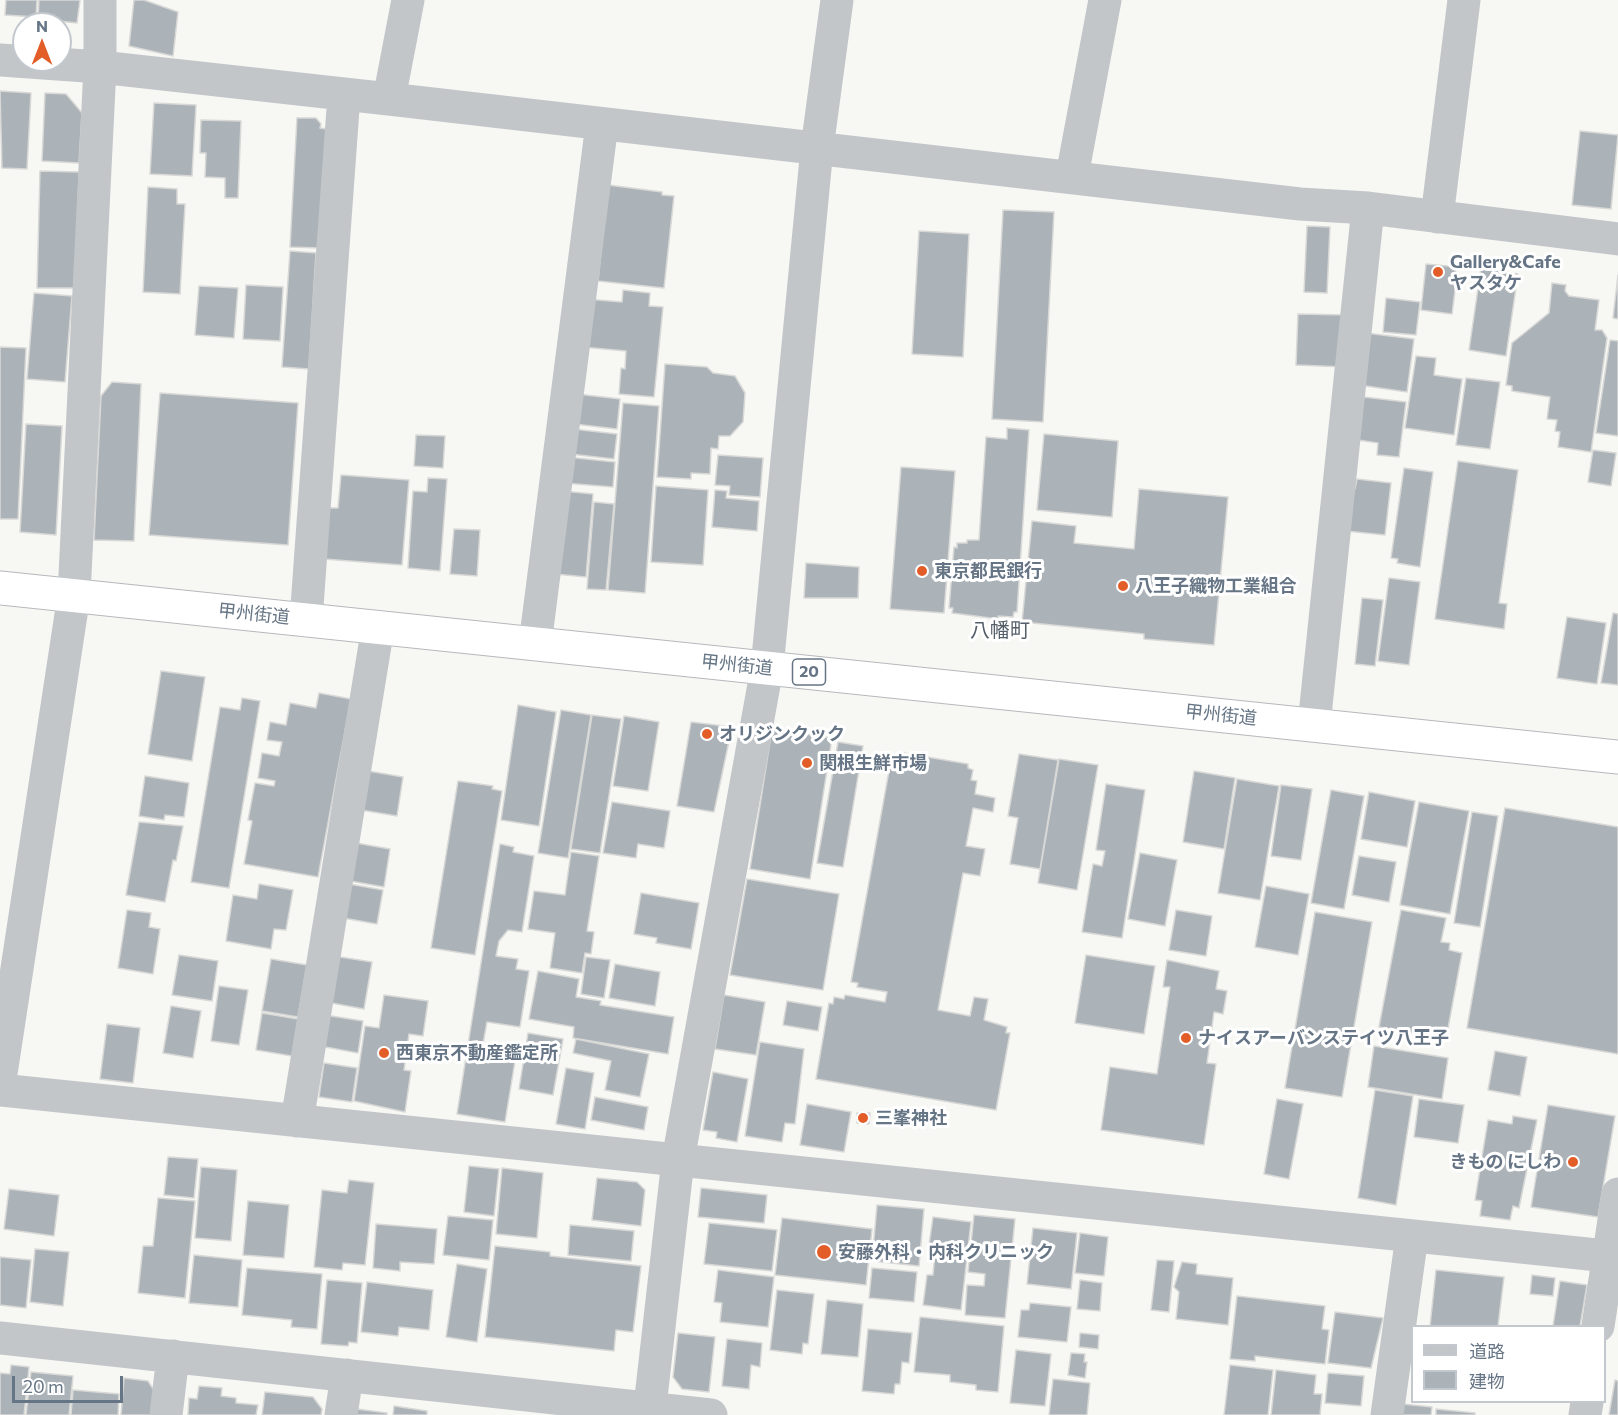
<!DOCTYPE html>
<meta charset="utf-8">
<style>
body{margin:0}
#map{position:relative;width:1618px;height:1415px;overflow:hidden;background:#f7f7f4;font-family:Commissioner,"Noto Sans JP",sans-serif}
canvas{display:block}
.legend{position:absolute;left:1411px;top:1325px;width:195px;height:78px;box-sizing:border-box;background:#fff;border:2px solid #c2c8ce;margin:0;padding:8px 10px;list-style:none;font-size:18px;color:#667585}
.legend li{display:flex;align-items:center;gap:12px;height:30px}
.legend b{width:30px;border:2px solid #c2c8ce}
.north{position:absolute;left:12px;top:12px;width:60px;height:60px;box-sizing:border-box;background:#fff;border:2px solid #c2c8ce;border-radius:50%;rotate:0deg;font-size:16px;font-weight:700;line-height:24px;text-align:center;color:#667585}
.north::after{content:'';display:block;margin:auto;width:21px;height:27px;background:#e35d28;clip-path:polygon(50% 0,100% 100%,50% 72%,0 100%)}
.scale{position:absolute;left:12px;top:1376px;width:111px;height:27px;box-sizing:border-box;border:3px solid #667585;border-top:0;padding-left:8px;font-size:18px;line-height:21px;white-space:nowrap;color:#667585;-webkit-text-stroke:4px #fff;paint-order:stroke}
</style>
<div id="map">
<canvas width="1618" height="1415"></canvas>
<ul class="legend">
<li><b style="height:8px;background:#c2c6c9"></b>道路</li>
<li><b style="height:16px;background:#abb3b9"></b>建物</li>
</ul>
<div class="north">N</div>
<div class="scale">20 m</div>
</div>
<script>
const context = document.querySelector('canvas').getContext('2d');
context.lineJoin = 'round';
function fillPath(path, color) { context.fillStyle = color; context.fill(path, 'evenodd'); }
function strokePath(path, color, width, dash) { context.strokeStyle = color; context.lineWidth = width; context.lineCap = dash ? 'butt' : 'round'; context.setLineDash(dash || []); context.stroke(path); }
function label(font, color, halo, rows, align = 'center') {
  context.font = font + ' Commissioner,"Noto Sans JP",sans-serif'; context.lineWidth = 6; context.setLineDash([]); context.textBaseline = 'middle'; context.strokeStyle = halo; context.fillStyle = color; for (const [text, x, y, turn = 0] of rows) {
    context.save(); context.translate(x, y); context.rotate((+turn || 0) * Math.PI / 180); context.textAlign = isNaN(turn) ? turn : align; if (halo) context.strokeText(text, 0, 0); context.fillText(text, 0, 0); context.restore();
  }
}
const building = new Path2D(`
 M6 0H37L36 17 5 15Z
 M39 0H80L77 23 38 19Z
 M134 0H144L178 12 173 56 129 46Z
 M0 91 31 93 27 169 2 168Z
 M45 93 66 94 82 113 79 163 42 161Z
 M154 103 196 105 192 176 150 174Z
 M297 118H316L321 124 320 128 327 129 320 248 290 247Z
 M201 120 241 121 238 198H225V178L205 177 206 153H200Z
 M1580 131 1618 135 1611 209 1572 205Z
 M40 171 79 172 76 288H37Z
 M608 185 662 192V195L674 196 664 288 598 281Z
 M148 187 177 189V204H185L180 294 143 292Z
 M1003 210 1054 212 1043 422 992 419Z
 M1307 226 1330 227 1327 293 1304 292Z
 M919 231 969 234 963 357 912 354Z
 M290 251 316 253 309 369 282 367Z
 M1426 264 1458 267 1452 314 1421 310Z
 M1481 268 1518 274 1506 356 1469 350Z
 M1618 275V319L1613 318Z
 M1552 283 1566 285 1565 291 1569 296 1599 300 1595 330H1602L1607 338 1591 452 1558 447 1560 432 1555 431 1557 420 1547 419 1550 397 1512 391V386L1506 385 1512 343 1549 313Z
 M246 285 283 287 280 341 243 339Z
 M199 286 238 288 234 338 195 335Z
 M623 290 650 293 649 306 663 307 654 397 619 394 621 368 625 369 626 351 582 347 586 299 622 302Z
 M34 293 72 296 65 382 27 379Z
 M1386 298 1420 302 1416 335 1383 332Z
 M1298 314 1347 315 1346 367 1296 365Z
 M1366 333 1414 339 1407 392 1359 385Z
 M1610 340 1618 341V436L1596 433Z
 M0 347 26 348 18 519H0Z
 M1416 356 1436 358 1434 375 1462 379 1454 435 1405 428Z
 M665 364 707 367 713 373 735 376 745 393 743 422 730 436H719L718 449 711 448 710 474 691 473V479L657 477Z
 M1466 378 1500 382 1490 449 1456 445Z
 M112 382 141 384 134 541 94 540 101 396Z
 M160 393 298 403 288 545 149 535Z
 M577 394 620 399 617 429 574 424Z
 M1364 397 1406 402 1399 457 1377 455 1378 443 1358 440Z
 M623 403 659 406 645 593 608 590Z
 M26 424 62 426 56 535 20 532Z
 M1007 428 1029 430 1017 612H1014L1013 617 998 616V619L952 613 953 608H949L954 547 957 548V543H967V540H979L986 437 1007 439Z
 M573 429 617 434 614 459 570 454Z
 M1044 434 1118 441 1112 517 1037 510Z
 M416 435 445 436 443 468 414 466Z
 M1593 450 1616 453 1611 486 1588 482Z
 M718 455 763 458 760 497 729 495 730 486 715 485Z
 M567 457 615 462 613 487 564 483Z
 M1458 461 1518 470 1499 603 1507 604 1504 629 1435 619Z
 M901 467 955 471 944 613 890 609Z
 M1404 468 1433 472 1420 567 1397 563 1398 559 1391 558Z
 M341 475 409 480 402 565 324 559 328 508H338Z
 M428 478 447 479 440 571 408 568 413 491 427 492Z
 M1357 479 1391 483 1385 535 1346 531 1352 488 1355 489Z
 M656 486 708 490 703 565 651 562Z
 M1139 489 1228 497 1214 645 1144 639V634L1022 622 1032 521 1076 526 1074 543 1134 549Z
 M715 490 727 491 726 498 759 501 757 531 712 527Z
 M563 491 593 494 586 577 555 574Z
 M594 502 614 504 606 590 587 589Z
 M454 529 480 530 477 576 450 574Z
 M806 563 859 567 858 598H804Z
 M1389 578 1420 582 1409 665 1378 661Z
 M1362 598 1383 600 1375 666 1355 664Z
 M1613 613 1618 614V685L1601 683Z
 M1567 617 1606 623 1597 684 1557 678Z
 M161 671 205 677 192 761 148 754Z
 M319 693 351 699 318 877 244 864 252 821 248 820 255 783 274 786 275 781 258 778 262 753 279 756 282 742 267 740 270 722 286 725 290 703 316 708Z
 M242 698 260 701 229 888 191 882 220 707 240 710Z
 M518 705 556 712 539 826 501 820Z
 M561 710 591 715 568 858 538 853Z
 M592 715 621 719 600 853 571 849Z
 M624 716 659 722 648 791 613 786Z
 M691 722 732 727 714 812 677 806Z
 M772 729 832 738 810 879 750 869Z
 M838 742 863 746 843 867 817 863Z
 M898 752 968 764V768L973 770 971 780 977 781 975 794 995 798 993 812 973 808 966 846 985 849 980 876 963 873 938 1010 970 1016 974 997 988 999 984 1020 1007 1027 1006 1033H1010L996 1110 816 1079 829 1003 833 1004 834 997 844 999 845 995 885 1002 887 992 857 987 858 983 851 982 892 754 898 756Z
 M1019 754 1058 760 1040 869 1010 864 1018 818 1008 816Z
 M1059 759 1098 765 1077 890 1038 883Z
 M368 771 403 777 397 816 361 810Z
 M1194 771 1235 778 1224 849 1183 842Z
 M145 776 189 783 184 817 165 815 164 820 139 816Z
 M1237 779 1279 786 1260 900 1218 893Z
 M458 781 493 786 492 789 502 791 475 955 431 948Z
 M1106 784 1145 790 1122 938 1082 932 1093 864 1102 866 1105 851 1096 850Z
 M1281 785 1312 789 1301 860 1271 856Z
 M1331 790 1364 796 1344 909 1311 903Z
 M1369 792 1415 801 1407 847 1361 839Z
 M612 802 670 811 664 848 638 844 636 858 603 853Z
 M1419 802 1469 811 1450 914 1400 905Z
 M1505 808 1618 827V1054L1467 1028Z
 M1472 812 1498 816 1480 927 1454 923Z
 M139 822 183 826 176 861 173 860 165 902 126 895Z
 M356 843 390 849 384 887 350 881Z
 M500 844 514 847 513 852 534 856 522 932 508 930 499 941 496 956 518 959 516 969 529 971 520 1027 487 1022 482 1049 516 1055 505 1122 457 1114Z
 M571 852 599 856 587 931 594 932 591 954 585 953 582 973 550 968 555 933 528 929 534 891 565 895Z
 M1140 853 1177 860 1165 926 1128 919Z
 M1359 856 1396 862 1389 902 1352 895Z
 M747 879 839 894 823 990 730 975Z
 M259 884 293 890 286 930 274 929 271 949 226 941 233 895 257 899Z
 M349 884 383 890 377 924 343 918Z
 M1266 886 1309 894 1298 955 1255 947Z
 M641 893 699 903 691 949 656 943 657 938 634 934Z
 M127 910 151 913 149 927 160 929 153 974 118 968Z
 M1176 910 1212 916 1206 956 1169 950Z
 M1401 910 1446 918 1441 942 1450 943 1449 950 1462 953 1446 1039 1379 1027Z
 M1315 912 1372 922 1342 1097 1285 1088Z
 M179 955 218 961 212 1001 172 995Z
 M1086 955 1155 966 1144 1034 1075 1023Z
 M334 956 372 962 364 1009 326 1002Z
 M586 957 610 960 604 998 581 994Z
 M271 959 307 965 298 1017 262 1011Z
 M1167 960 1219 971 1216 989 1227 991 1223 1014 1214 1012 1207 1063 1216 1064 1204 1145 1101 1130 1110 1067 1157 1074 1170 987H1163Z
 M615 964 660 972 655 1006 609 998Z
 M538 971 579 979 576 997 601 1001 600 1005 674 1017 668 1054 573 1038 574 1027 529 1019Z
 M219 986 248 990 239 1045 211 1041Z
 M384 995 428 1001 423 1036 409 1034 404 1070 411 1071 405 1112 354 1101 365 1026 379 1028Z
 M724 995 765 1002 756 1055 715 1049Z
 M787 1001 822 1007 818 1031 783 1025Z
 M171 1006 201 1011 193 1058 163 1053Z
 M262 1013 298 1019 292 1056 256 1050Z
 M325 1015 363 1021 358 1053 320 1046Z
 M107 1024 140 1028 133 1083 100 1079Z
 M528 1033 563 1039 553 1095 519 1089Z
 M576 1039 649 1054 640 1097 605 1090 611 1061 573 1053Z
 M760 1042 804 1049 795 1124 785 1123 782 1142 745 1136Z
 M1374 1046 1448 1058 1442 1099 1368 1087Z
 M1495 1051 1527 1057 1520 1096 1488 1090Z
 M324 1063 357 1068 352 1102 319 1097Z
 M566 1068 594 1073 585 1129 556 1124Z
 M713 1072 748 1079 737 1142 716 1138 717 1132 703 1130Z
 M1375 1090 1413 1096 1396 1205 1358 1198Z
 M595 1097 648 1107 644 1130 591 1120Z
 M1277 1099 1303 1104 1289 1179 1264 1174Z
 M1419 1099 1464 1105 1458 1143 1414 1137Z
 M807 1104 851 1112 844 1152 800 1145Z
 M1548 1105 1615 1116 1598 1217 1531 1207Z
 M857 1113H870L869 1124 857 1123Z
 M1513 1116 1537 1120 1519 1208 1513 1206 1510 1220 1480 1216 1482 1201 1475 1200 1488 1120 1512 1124Z
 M168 1157 198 1159 194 1198 164 1195Z
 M469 1166 499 1169 494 1216 464 1212Z
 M201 1167 237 1170 231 1241 195 1238Z
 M502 1168 543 1173 537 1238 496 1234Z
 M597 1178 637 1182 645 1190 641 1226 592 1220Z
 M349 1180 374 1183 365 1265 343 1263 342 1270 314 1267 322 1190 347 1193Z
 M701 1188 767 1195 764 1223 698 1217Z
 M9 1189 59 1195 54 1236 4 1229Z
 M158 1198 195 1201 185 1298 138 1293 143 1246H153Z
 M248 1201 289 1205 284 1258 243 1255Z
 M877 1205 924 1209 919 1266 872 1261Z
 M974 1215 1015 1219 1005 1318 965 1315 967 1285 984 1286 985 1274 968 1272Z
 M448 1216 493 1220 489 1260 443 1255Z
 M933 1217 971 1222 961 1310 923 1305 927 1275H933L935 1252H928Z
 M782 1218 872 1229 866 1285 775 1275Z
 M709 1223 777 1230 772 1271 704 1264Z
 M376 1224 437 1229 434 1264 400 1262V1271L373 1268Z
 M570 1225 634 1231 631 1261 568 1255Z
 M1033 1228 1077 1233 1071 1289 1027 1284Z
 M1080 1233 1108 1237 1104 1276 1075 1273Z
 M495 1246 550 1252V1256L641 1266 633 1332 616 1330 614 1351 485 1337Z
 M35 1249 69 1252 63 1306 30 1302Z
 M194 1255 242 1260 238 1307 189 1303Z
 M0 1257 31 1260 26 1308 0 1305Z
 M1157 1260 1174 1261 1169 1312 1151 1310Z
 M1182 1262 1197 1264 1196 1274 1233 1278 1228 1325 1176 1319 1179 1292 1174 1287Z
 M457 1264 487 1269 477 1342 446 1337Z
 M247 1268 322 1274 317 1329 291 1327 292 1320 242 1315Z
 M872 1268 917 1272 914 1302 869 1298Z
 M718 1270 774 1277 768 1327 720 1322 722 1303 714 1302Z
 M1436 1270 1504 1277 1498 1326H1430Z
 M1532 1275 1555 1278 1553 1296 1530 1294Z
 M327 1280 362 1283 357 1343 349 1342 348 1346 321 1344Z
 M1080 1280 1102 1283 1100 1311 1077 1309Z
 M1560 1281 1587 1285 1580 1326H1553Z
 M367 1282 433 1290 429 1330 399 1327 398 1336 361 1332Z
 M777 1290 814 1294 808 1344 803 1343 802 1354 770 1350Z
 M1237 1296 1325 1306 1322 1329 1329 1330 1325 1364 1255 1356V1361L1230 1359Z
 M827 1300 863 1304 858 1357 821 1354Z
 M1030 1303 1071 1307 1067 1342 1018 1337 1021 1310H1029Z
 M1335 1312 1383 1318 1371 1368 1328 1363Z
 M920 1317 1004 1326 998 1392 976 1390V1385L950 1382V1375L914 1372Z
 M868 1329 912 1333 909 1363 902 1362 900 1384H895L894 1394 862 1391Z
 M678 1333 715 1337 709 1392 682 1389 673 1377Z
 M1080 1333 1099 1335 1098 1349 1079 1347Z
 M727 1339 762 1343 760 1367 751 1365 749 1389 722 1386Z
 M1016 1350 1051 1354 1045 1406 1010 1403Z
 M1071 1353 1085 1354 1084 1362H1087L1085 1378 1068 1375Z
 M11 1365 29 1367 24 1415H0V1373L10 1374Z
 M1230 1365 1273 1370 1268 1415H1224Z
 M1276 1370 1316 1375 1314 1394H1322L1320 1415H1271Z
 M31 1372 73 1376 69 1415H26Z
 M1328 1373 1364 1376 1361 1406 1325 1403Z
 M124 1378 148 1381 155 1392 153 1415H121Z
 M1053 1379 1090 1383 1087 1415H1049Z
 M1615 1380 1618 1381V1415H1609Z
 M199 1386 222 1388 221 1396 236 1398V1403L258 1405 256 1415H188L189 1398 197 1399Z
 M73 1390 119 1394 118 1415H71Z
 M265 1392 313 1397 322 1409 321 1415H262Z
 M1393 1403 1432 1407 1431 1415H1391Z
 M394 1406 427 1411V1415H393Z
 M357 1409 387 1413V1415H356Z
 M1436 1409 1475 1413V1415H1436Z`);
const minor = new Path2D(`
 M0 60 100 67 389 99 1300 204 1368 208 1618 239
 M389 99 408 0
 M1072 176 1105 0
 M1437 217 1464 0
 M306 620 344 95
 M535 644 602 124
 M1314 725 1368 208
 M0 1080 74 595 100 67V0
 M0 1090 1618 1257
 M297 1121 378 627
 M1598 1326 1618 1194
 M0 1338 711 1415
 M166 1415 173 1356
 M341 1415 347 1375
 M649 1415 678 1160 767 668 817 148 837 0
 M1387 1415 1412 1236
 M1585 1415 1587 1402`);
const highway = new Path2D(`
 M0 588 1618 757`);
const markers = [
 [1438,272,6,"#e35d28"],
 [922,571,6,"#e35d28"],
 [1123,586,6,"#e35d28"],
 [707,734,6,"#e35d28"],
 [807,763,6,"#e35d28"],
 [1186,1038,6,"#e35d28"],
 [384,1053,6,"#e35d28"],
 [863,1118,6,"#e35d28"],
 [1573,1162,6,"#e35d28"],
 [824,1252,8,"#e35d28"]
];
const shields = [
 [809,672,33]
];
const shieldNames = [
 ["20",809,672]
];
const poiNames = [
 ["Gallery&Cafe",1450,262],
 ["ヤスタケ",1450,283],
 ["東京都民銀行",934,571],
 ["八王子織物工業組合",1135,586],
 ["オリジンクック",719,734],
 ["関根生鮮市場",819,763],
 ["ナイスアーバンステイツ八王子",1198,1038],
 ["西東京不動産鑑定所",396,1053],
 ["三峯神社",875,1118],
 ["きもの にしわ",1561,1162,"right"],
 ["安藤外科・内科クリニック",838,1252]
];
const streetNames = [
 ["甲州街道",254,614,6],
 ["甲州街道",737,665,6],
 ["甲州街道",1221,715,6]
];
const neighbourhoodNames = [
 ["八幡町",1000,630]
];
fillPath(building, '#abb3b9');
strokePath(building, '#d8d8d6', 1.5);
strokePath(highway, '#b5b8bc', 35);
strokePath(minor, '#c2c6c9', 33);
strokePath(highway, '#fff', 33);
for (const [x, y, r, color] of markers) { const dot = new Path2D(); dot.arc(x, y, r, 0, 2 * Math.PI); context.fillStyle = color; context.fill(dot); strokePath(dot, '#fff', 2); }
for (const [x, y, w] of shields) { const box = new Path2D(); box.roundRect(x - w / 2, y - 13, w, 26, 4.5); context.fillStyle = '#fff'; context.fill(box); strokePath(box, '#667585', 1.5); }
label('bold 16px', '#667585', null, shieldNames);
label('bold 18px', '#667585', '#fff', poiNames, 'left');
label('18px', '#667585', '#fff', streetNames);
label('20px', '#545f6a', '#fff', neighbourhoodNames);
</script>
